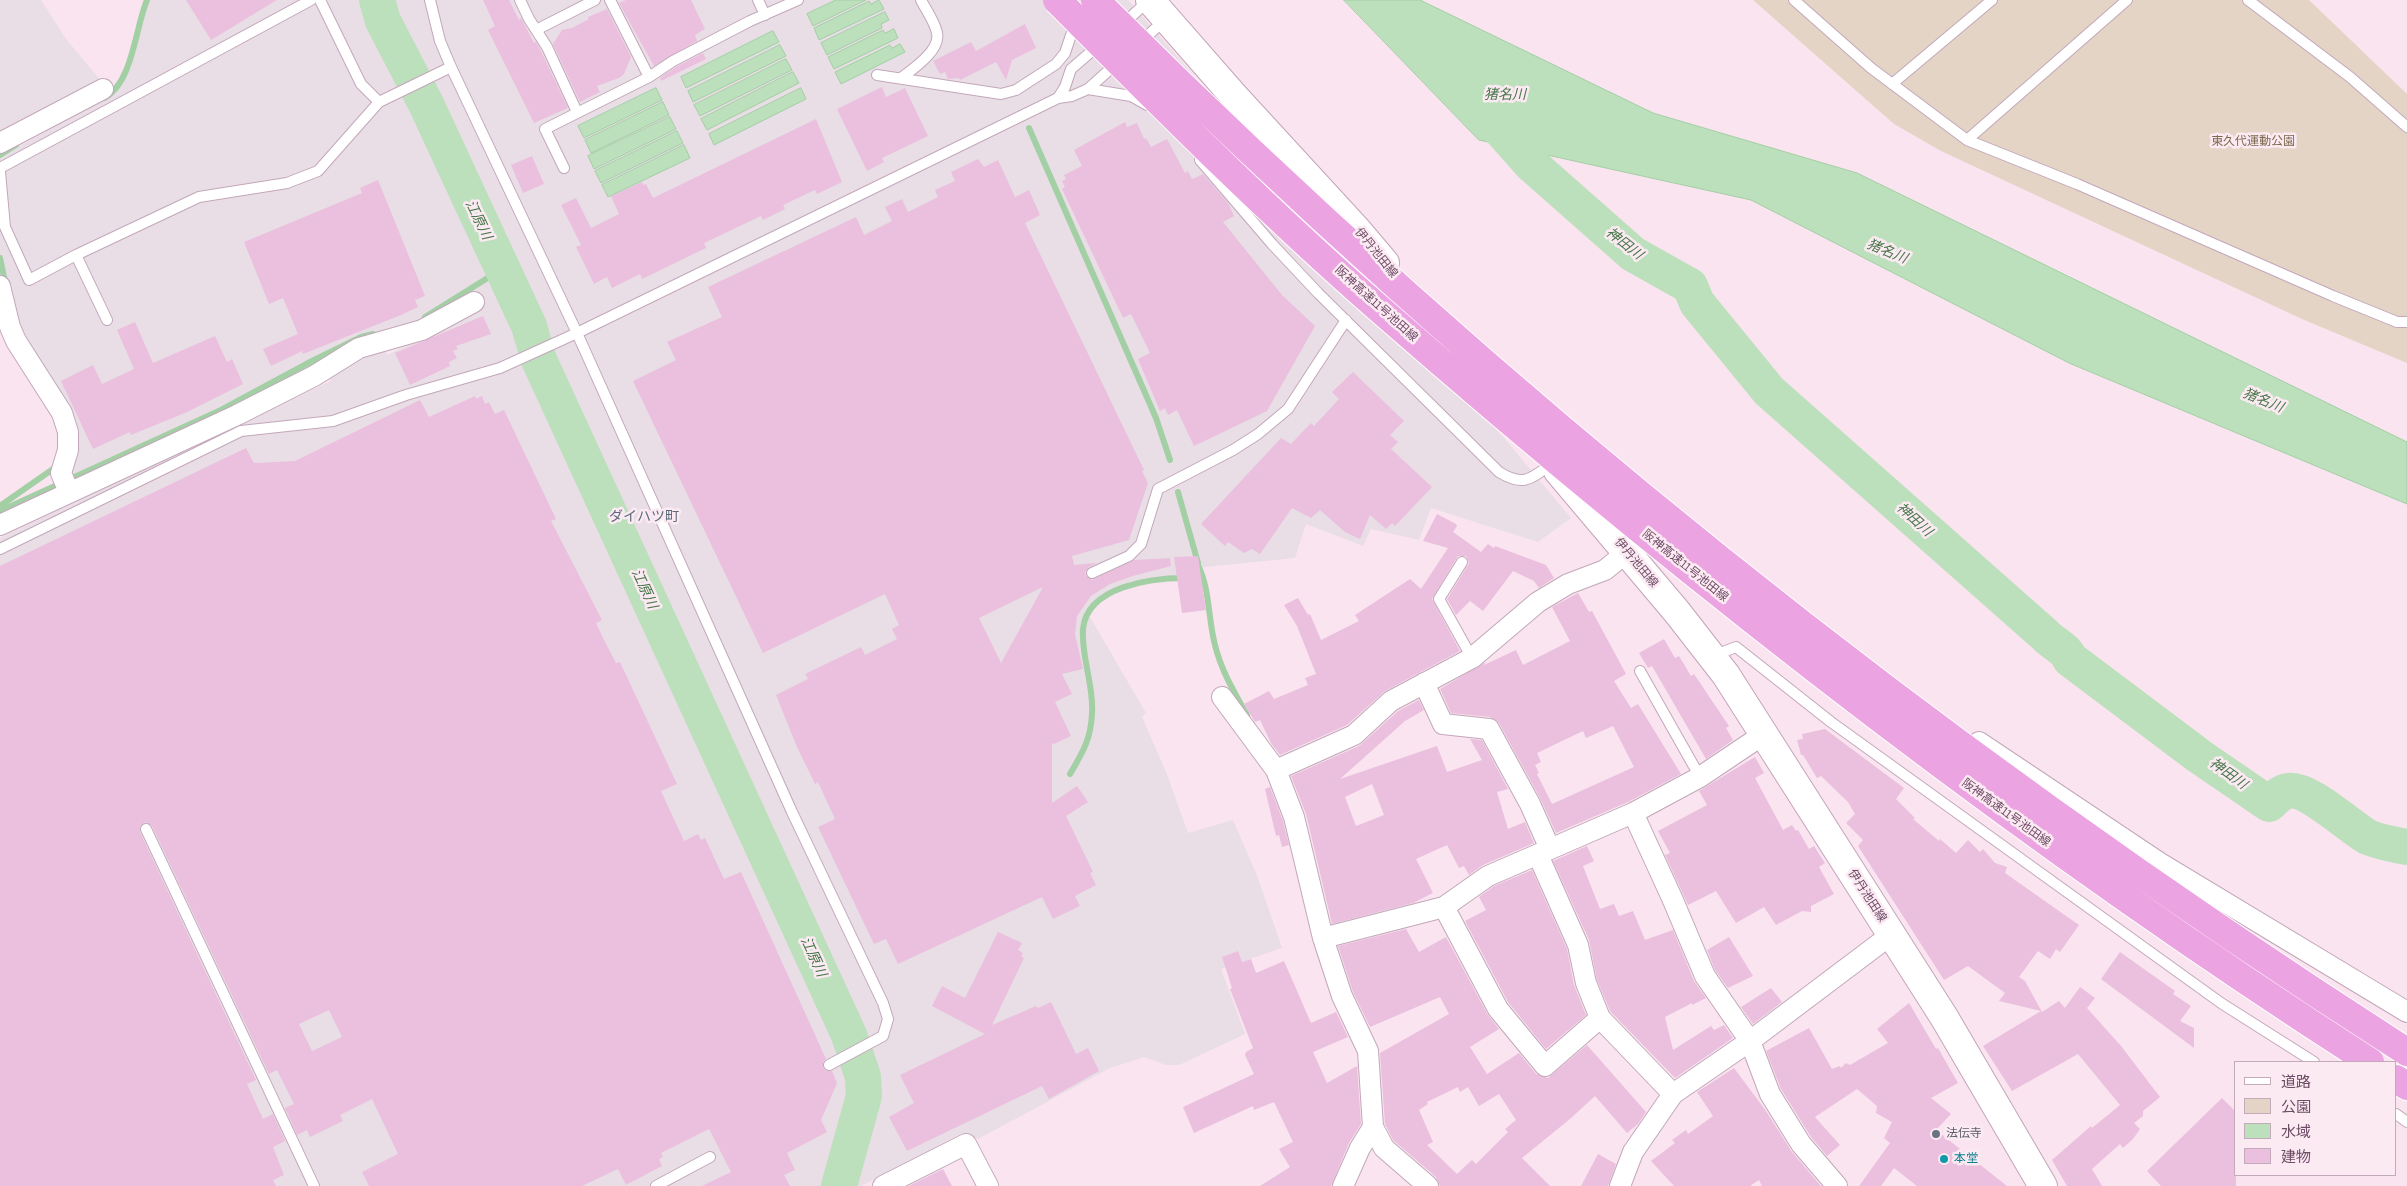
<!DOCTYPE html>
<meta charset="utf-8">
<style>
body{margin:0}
#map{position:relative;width:2407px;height:1186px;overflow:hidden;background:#f9e4ef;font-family:"Archivo Narrow","Noto Sans JP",sans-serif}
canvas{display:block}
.legend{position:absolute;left:2234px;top:1061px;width:162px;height:115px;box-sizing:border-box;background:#fceaf3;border:1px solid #c3abbb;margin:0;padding:6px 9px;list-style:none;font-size:15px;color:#6d4d66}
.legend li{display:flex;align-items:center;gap:10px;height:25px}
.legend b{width:25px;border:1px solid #c3abbb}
</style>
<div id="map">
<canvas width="2407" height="1186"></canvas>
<ul class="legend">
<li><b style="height:6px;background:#fff"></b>道路</li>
<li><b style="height:14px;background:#e4d4c5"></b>公園</li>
<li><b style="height:14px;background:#bcdfbc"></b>水域</li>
<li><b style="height:14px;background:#eac0de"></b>建物</li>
</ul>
</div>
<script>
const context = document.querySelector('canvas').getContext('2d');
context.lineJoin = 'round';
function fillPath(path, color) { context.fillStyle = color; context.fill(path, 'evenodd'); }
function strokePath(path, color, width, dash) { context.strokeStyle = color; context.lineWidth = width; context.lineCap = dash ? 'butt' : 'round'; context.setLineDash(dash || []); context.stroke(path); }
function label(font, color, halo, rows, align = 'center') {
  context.font = font + ' "Archivo Narrow","Noto Sans JP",sans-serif'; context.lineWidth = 5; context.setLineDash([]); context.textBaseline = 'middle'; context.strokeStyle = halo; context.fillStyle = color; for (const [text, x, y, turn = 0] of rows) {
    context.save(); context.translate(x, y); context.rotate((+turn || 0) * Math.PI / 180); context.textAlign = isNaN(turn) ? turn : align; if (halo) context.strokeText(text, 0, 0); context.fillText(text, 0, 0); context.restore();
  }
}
const industrial = new Path2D(`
 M0 0H41L66 39 101 81 0 137Z
 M149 0H1128L1361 267 1571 518 1538 542 1431 508 1419 540 1371 529 1363 546 1306 524 1295 558 1205 567 1193 569 1179 577 1132 581 1101 598 1087 612 1146 713 1142 717 1166 772 1188 833 1233 820 1258 878 1282 948 1221 969 1245 1034 1179 1065H1166L1144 1057 1110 1068 978 1139 962 1133 861 1186H0V538L331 381 329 376 382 347 387 355 483 308 478 298 475 299 470 292 426 319 357 341 223 412 72 481 70 462 19 328 0 253V157L116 93 129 68Z`);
const green = new Path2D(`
 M1753 0H2309L2407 94V363L2302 319 1941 151 1894 124Z`);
const water = new Path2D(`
 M836 0H866L813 26 807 14Z
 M879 0 884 9 819 40 814 28 869 1 871 4Z
 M1344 0H1420L1653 113 1857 173 2407 442V504L2069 363 1751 200 1479 140Z
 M885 12 889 20 881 24 882 28 827 55 821 43Z
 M894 29 898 38 834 69 828 57 883 30 885 33Z
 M773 31 779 42 686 88 681 77Z
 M900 44 905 52 841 84 835 72 890 45 892 48Z
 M780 45 786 56 693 102 688 91Z
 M786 59 792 70 700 116 694 105Z
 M793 72 799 83 707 130 701 119Z
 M656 88 662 100 584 138 578 126Z
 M801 88 806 99 714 145 709 134Z
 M663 102 669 115 591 153 585 140Z
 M670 117 676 129 594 169 588 156Z
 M677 131 683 143 601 183 595 171Z
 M684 145 690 158 608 197 602 185Z`);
const stream = new Path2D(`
 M104 98C133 83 135 28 147 0
 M1029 128 1156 418 1170 460
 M0 155 16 145
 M0 258 5 282
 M425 317 502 269
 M1178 492 1198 563
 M0 506 53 469 57 464
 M0 511 221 410 312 361 361 337 373 334
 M1198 565C1210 589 1208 619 1215 645 1221 670 1234 692 1247 715
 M1070 774C1083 752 1091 739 1092 713 1094 685 1081 657 1083 629 1087 586 1152 578 1185 578`);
const river = new Path2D(`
 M377 0 383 21 426 104 529 326 539 360 849 1035 863 1077 864 1096 839 1186
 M1484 111 1531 164 1633 254 1690 286 1697 303 1769 391 2045 635C2053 644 2065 647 2070 659L2199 756 2269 804C2275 799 2280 792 2288 791 2307 787 2349 826 2366 836 2375 841 2396 845 2407 847`);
const building = new Path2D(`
 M186 0H277L211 40Z
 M483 0H509L519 20 521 18 534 43 536 42 540 49 568 108 534 123 488 30 495 26Z
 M626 0H691L705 29 695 35 697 41 654 66 619 3Z
 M607 9 631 57 624 74 619 78 597 86 600 92 580 102 553 44 562 30 572 28 589 19 588 17Z
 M1025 24 1036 48 1012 60 1006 80 996 62 960 80 959 78 948 79 945 72 940 74 933 61 971 42 976 51Z
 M703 53 706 59 661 81 660 78 676 67Z
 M882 87 886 97 905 88 928 136 882 158 884 162 867 171 837 109Z
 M816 119 842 182 817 194 815 190 783 205 785 209 763 220 761 216 704 243 706 248 642 279 640 274 612 288 607 277 594 284 576 247 581 245 561 205 576 198 591 228 619 214 611 196 642 182 643 185 646 184 653 198Z
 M1125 122 1127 127 1137 123 1144 139 1146 138 1151 147 1167 139 1185 173 1188 171 1192 179 1203 174 1228 203 1234 216 1223 222 1282 295 1315 326 1267 411 1194 446 1177 410 1168 415 1165 408 1160 411 1138 359 1150 353 1131 314 1123 318 1062 189 1065 187 1062 181 1066 179 1064 175 1082 166 1074 150Z
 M532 156 544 184 523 193 511 165Z
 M978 159 984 167 998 160 1015 197 1029 190 1040 215 1025 223 1144 470 1142 471 1148 483 1129 540 1072 556 1074 565 1097 563 1089 567 1085 572 1086 576 1092 580 1134 560 1170 558 1171 566 1133 576 1110 584 1091 596 1077 616 1075 634 1083 669 1062 674 1072 694 1055 702 1071 736 1054 744 1052 743V803L1077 786 1088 802 1066 816 1093 872 1090 873 1096 885 1075 896 1080 906 1053 919 1042 897 898 964 886 939 874 944 818 827 835 819 818 782 815 784 797 747 776 695 808 679 805 674 861 647 865 655 897 639 892 629 899 625 885 594 763 653 633 381 676 360 667 342 722 317 708 287 856 217 864 235 892 221 885 207 902 199 908 212 938 197 935 190 955 181 951 172ZM1043 587 1001 663 979 618Z
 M378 180 425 296 415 300 418 307 401 315 303 354 302 351 271 366 263 349 298 334 283 298 269 304 244 242 362 193 360 188Z
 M483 316 491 334 456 346 458 349 453 351 457 358 449 362 450 366 410 385 395 353Z
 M135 322 153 363 215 336 227 362 232 359 243 384 187 412 131 435 130 432 93 449 61 381 93 365 102 384 134 369 117 330Z
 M1353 372 1404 421 1390 435 1398 442 1391 449 1432 487 1395 526 1392 523 1386 529 1370 515 1360 539 1345 532 1320 510 1311 518 1292 508 1260 554 1252 549 1244 553 1228 542 1225 546 1201 524 1281 438 1291 444 1311 423 1314 426 1339 399 1332 392Z
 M475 396 476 399 482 396 485 404 489 402 495 414 504 410 556 519 551 521 602 620 596 623 603 638 616 663 620 662 677 784 661 791 684 841 698 834 701 840 705 838 724 879 741 872 826 1059 823 1062V1068L826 1071H832L837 1083 821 1120 827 1132 787 1153 795 1170 784 1175 790 1186H702L731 1172 709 1129 661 1153 663 1157 659 1159 662 1166 626 1185 618 1169 582 1186H369L362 1172 398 1154 372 1099 340 1115 343 1121 310 1137 307 1130 297 1135 285 1108 294 1104 277 1070 269 1074 152 826 146 822 140 826V832L256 1080 247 1084 263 1119 273 1114 285 1141 273 1147 284 1175 273 1180 276 1186H0V566L246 448 254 463 295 461 420 400 429 417ZM329 1010 342 1037 312 1051 299 1024Z
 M1437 514 1456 524 1457 526 1453 532 1481 552 1488 544 1494 548 1495 546 1546 565 1554 578 1539 588 1534 581 1513 571 1483 611 1470 601 1456 615 1447 599 1469 563 1466 556H1458L1432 599 1460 651 1385 691 1347 725 1280 755 1271 743 1260 720 1255 722 1244 704 1269 691 1274 699 1308 685 1305 678 1316 674 1297 626 1284 605 1298 598 1308 615 1310 614 1321 640 1359 621 1355 615 1410 579 1421 589 1448 548 1423 541Z
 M1198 556 1206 610 1182 613 1174 557Z
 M1578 593 1589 612 1592 611 1626 674 1614 681 1631 708 1638 704 1681 774 1628 802 1556 833 1540 798 1499 723 1490 717 1451 713 1440 689 1486 662 1484 665 1516 650 1523 665 1570 641 1552 607ZM1613 726 1634 767 1552 804 1537 774 1539 773 1535 765 1541 762 1537 753 1583 731 1586 738Z
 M1664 639 1675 658 1679 656 1691 676 1694 674 1729 726 1726 728 1733 740 1706 759 1652 666 1648 668 1639 653Z
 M1419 700 1424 710 1405 721 1340 779 1437 746 1447 772 1482 760 1470 739 1482 740 1508 789 1497 792 1508 829 1525 822 1534 843 1483 865 1469 875 1464 866 1459 868 1447 845 1416 859 1433 893 1413 903 1332 924 1306 814 1291 776 1359 746 1398 711ZM1372 784 1384 815 1356 826 1345 797Z
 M1825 729 1904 788 1896 799 1915 818 1913 819 1939 841 1940 839 1956 853 1968 840 1980 852 1983 849 1995 863 2007 867 2005 873 2079 925 2060 952 2056 949 2050 959 2038 951 2019 977 2025 981 2042 1012 2059 1001 2065 1008 2080 987 2095 998 2087 1008 2121 1046 2160 1097 2143 1111V1116L2134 1123 2140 1129 2133 1139 2123 1148 2120 1144 2092 1169 2102 1186H2067L2052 1160 2091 1126 2092 1128 2120 1105 2078 1054 2012 1091 1983 1046 2041 1011 1999 1001 2005 993 1968 966 1944 980 1858 846 1863 840 1846 823 1855 814 1848 802 1821 776 1817 778 1803 755H1801L1797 740 1803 739 1802 734Z
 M1755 757 1764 773 1755 778 1783 830 1792 825 1796 831 1798 830 1809 849 1814 846 1825 863 1819 867 1834 894 1811 906V912L1802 911 1776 925 1764 907 1736 923 1716 891 1688 905 1665 855 1670 853 1658 831 1707 805 1699 791Z
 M1270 787 1283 821 1289 845 1282 847 1279 835 1276 836 1265 789Z
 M1587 846 1594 861 1583 866 1600 909 1614 904 1619 916 1633 911 1645 940 1673 930 1694 981 1706 998 1692 1005V1003L1665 1017 1673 1050 1711 1026 1714 1030 1724 1025 1733 1038 1675 1078 1610 1011 1597 980 1589 940 1553 861Z
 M1532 870 1567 949 1574 985 1586 1015 1546 1049 1508 1002 1465 921 1486 910 1479 897 1494 886Z
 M1406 929 1419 952 1446 937 1488 1015 1499 1029 1470 1047 1487 1074 1519 1053 1536 1074 1548 1078 1587 1045 1646 1112 1638 1124 1627 1133 1595 1096 1570 1119 1522 1158 1550 1186H1440L1436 1177 1393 1140 1385 1124 1380 1053 1449 1014 1440 997 1370 1027 1353 992 1338 946ZM1458 1087 1460 1092 1468 1087 1479 1106 1499 1094 1516 1120 1505 1129 1508 1132 1476 1164 1472 1160 1457 1174 1427 1145 1433 1142 1419 1110 1428 1104 1427 1102Z
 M998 932 1022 943 1018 950 1023 953 1021 956 1024 958 992 1025 1036 1006 1038 1008 1051 1002 1076 1054 1088 1048 1099 1071 1049 1099 1042 1086 907 1151 889 1117 914 1103 900 1075 985 1034 932 1006 942 986 965 998Z
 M1729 937 1753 976 1728 988 1715 970 1707 950Z
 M1238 951 1242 962 1251 959 1256 973 1284 961 1311 1023 1336 1012 1348 1037 1313 1052 1327 1083 1357 1066 1361 1124 1349 1143 1331 1186H1260L1290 1167 1279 1149 1293 1142 1274 1102 1254 1110 1253 1106 1194 1133 1183 1107 1254 1074 1245 1055 1246 1052 1253 1048 1230 989 1232 988 1222 957Z
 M2120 952 2175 991 2173 994 2191 1006 2180 1021 2194 1028V1048L2101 979Z
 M1771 988 1782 1002 1753 1024 1741 1007Z
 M1909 1003 1936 1049 1938 1048 1958 1083 1931 1098 1951 1114 1936 1130 2007 1186H1917L1894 1168 1881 1186H1859L1890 1143 1884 1138 1892 1122 1876 1113 1877 1106 1857 1089 1815 1117 1840 1145 1827 1156 1811 1137 1781 1089 1766 1051 1809 1028 1832 1069 1840 1066 1841 1068 1846 1063 1850 1065 1888 1043 1877 1029Z
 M1734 1068 1766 1111 1792 1152 1821 1186H1762L1759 1180 1750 1186H1674L1651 1161 1675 1143 1672 1140 1686 1130 1688 1134 1713 1116 1697 1092Z
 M2222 1098 2236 1112V1186H2161L2147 1171Z
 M1598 1154 1616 1164 1608 1186H1581Z
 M943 1169 952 1186H909Z`);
const service = new Path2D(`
 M320 0 361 84 379 102
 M430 0 440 41 451 67 577 333 792 812 883 1003 888 1019 883 1036 829 1065
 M520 0 529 19 547 47 577 112
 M610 0 649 77
 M758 0 765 15
 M1794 0 1871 68 1967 140 2077 184 2333 296 2397 322H2407
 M2248 0 2350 77 2407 127
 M1121 26 1149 0
 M536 30 595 0
 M877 75 1001 94 1016 90 1056 64 1065 53 1071 35 1080 24
 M901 78C913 69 941 50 937 33 935 22 926 10 921 0
 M1892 84 1992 0
 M1088 89 1131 96 1147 105
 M1058 98 1065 87 1071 69 1099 45
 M1967 140 2127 0
 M1200 160 1272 244 1318 293 1499 472C1523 487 1531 479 1551 464
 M0 168 311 0
 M564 168 545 129 649 77 673 61 750 21 798 0
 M0 172 5 227 29 280 76 255
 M107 320 76 255 199 197 287 183 318 171 379 102 451 67
 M0 549 241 431 333 421 406 395 500 368 577 333 1058 98 1072 96 1088 89 1165 20
 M1462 562 1439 599 1472 658
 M1092 573 1129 556 1141 544 1158 489 1233 450 1258 434 1288 409 1346 320
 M1713 656 1736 647 1831 722 2221 1003 2314 1062
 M1640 671 1700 777
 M146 829 314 1186
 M2396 1114 2407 1122
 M656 1186 710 1157`);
const minor = new Path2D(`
 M0 143 103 89
 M0 286 10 327 16 341 62 413 68 432V450L61 473 69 492
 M0 525 237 415 314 376 359 348 422 330 474 302
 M1424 683 1443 724 1489 729 1530 804 1550 849
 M1222 697 1276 770 1294 817 1323 938 1342 996 1368 1051 1373 1127 1384 1148 1428 1186
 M1979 742 2160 863 2407 1012
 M1276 770 1354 735 1391 701 1472 658 1538 602 1568 584 1605 570 1627 552
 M1633 813 1672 898 1705 976 1750 1041 1770 1094 1801 1144 1837 1186
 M1538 855 1578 945 1586 983 1600 1018 1673 1094
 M1444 907 1498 1009 1545 1066 1600 1018
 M1323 938 1444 907 1488 876 1633 813 1700 777 1764 734
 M883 1186 966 1144 988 1186
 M1343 1186 1360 1148 1373 1127
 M1620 1186 1633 1152 1673 1094 1750 1041 1892 934`);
const secondary = new Path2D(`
 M1150 0 1234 96 1358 231 1385 263
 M1558 471 1677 612 1726 675 1944 1017 2043 1186`);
const motorway = new Path2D(`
 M2396 1079 2407 1086`);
const motorwayBridge = new Path2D(`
 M1057 0C1161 104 1265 209 1376 306 1689 580 2019 837 2370 1062
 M1095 0C1492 397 1933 749 2407 1052`);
const markers = [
 [1936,1134,5,"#6b7280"],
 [1944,1159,5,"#0f9aa8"]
];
const parkNames = [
 ["東久代運動公園",2253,142]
];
const streetNames = [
 ["伊丹池田線",1376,253,51],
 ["阪神高速11号池田線",1376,304,42],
 ["伊丹池田線",1636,563,50],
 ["阪神高速11号池田線",1685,566,39],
 ["阪神高速11号池田線",2006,813,36],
 ["伊丹池田線",1867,896,57]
];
const worshipNames = [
 ["法伝寺",1946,1134]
];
const cultureNames = [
 ["本堂",1954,1159]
];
const waterNames = [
 ["猪名川",1505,95],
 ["江原川",478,220,64],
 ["神田川",1624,244,38],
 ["猪名川",1887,252,22],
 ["猪名川",2263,401,22],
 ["神田川",1914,520,42],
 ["江原川",644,589,65],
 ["神田川",2228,774,36],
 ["江原川",813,957,65]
];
const neighbourhoodNames = [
 ["ダイハツ町",644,517]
];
fillPath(industrial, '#e9dee5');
fillPath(green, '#e4d4c5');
fillPath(water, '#bcdfbc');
strokePath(water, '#a3cfa5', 1);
strokePath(stream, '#a3cfa5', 6);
strokePath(river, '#bcdfbc', 36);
fillPath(building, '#eac0de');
strokePath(service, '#c3a7ba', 12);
strokePath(minor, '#c3a7ba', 22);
strokePath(secondary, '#c4a4ba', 30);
strokePath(motorway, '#fff', 30);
strokePath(service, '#fff', 10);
strokePath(minor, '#fff', 20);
strokePath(secondary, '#fff', 28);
strokePath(motorway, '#eba3e1', 28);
strokePath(motorwayBridge, '#fff', 30, []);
strokePath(motorwayBridge, '#eba3e1', 28);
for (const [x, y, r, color] of markers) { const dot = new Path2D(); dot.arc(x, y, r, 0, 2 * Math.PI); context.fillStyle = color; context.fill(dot); strokePath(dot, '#fceaf3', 2); }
label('12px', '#7c694d', '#fceaf3', parkNames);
label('12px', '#6d4d66', '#fceaf3', streetNames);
label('12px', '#5b616d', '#fceaf3', worshipNames, 'left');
label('12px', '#0d838f', '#fceaf3', cultureNames, 'left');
label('italic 14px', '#477749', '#fceaf3', waterNames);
label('14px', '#5d6b7d', '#fceaf3', neighbourhoodNames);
</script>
